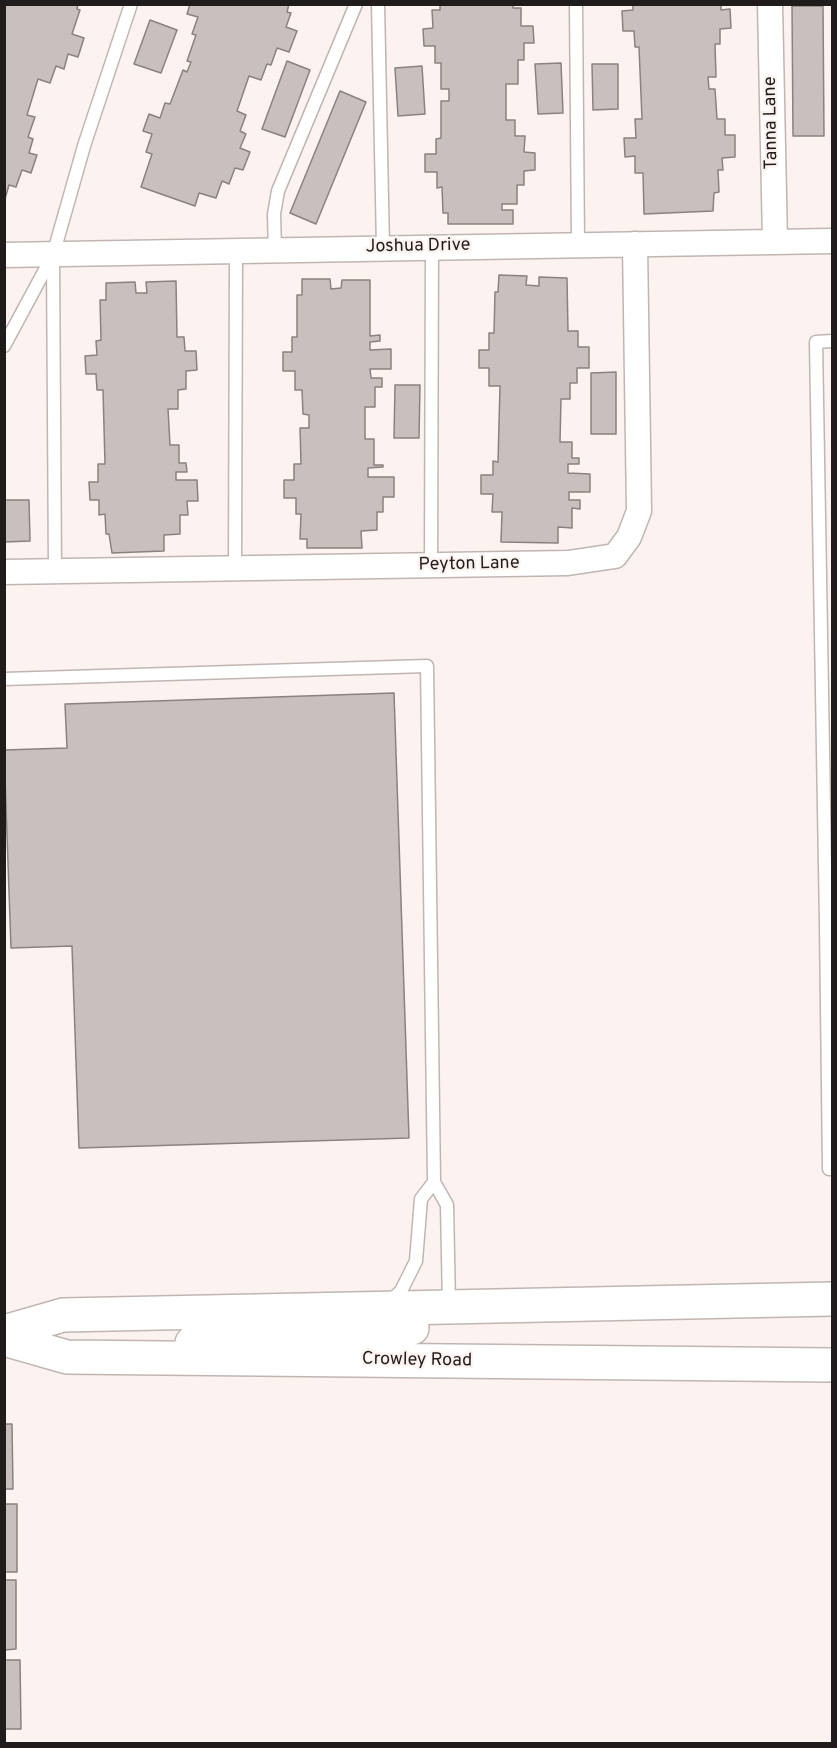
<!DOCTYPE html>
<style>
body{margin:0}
#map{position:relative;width:837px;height:1748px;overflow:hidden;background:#fcf2ef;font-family:Overpass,sans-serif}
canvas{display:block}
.frame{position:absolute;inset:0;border:6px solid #201c1b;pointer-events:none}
</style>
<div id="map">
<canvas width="837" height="1748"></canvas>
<div class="frame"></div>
</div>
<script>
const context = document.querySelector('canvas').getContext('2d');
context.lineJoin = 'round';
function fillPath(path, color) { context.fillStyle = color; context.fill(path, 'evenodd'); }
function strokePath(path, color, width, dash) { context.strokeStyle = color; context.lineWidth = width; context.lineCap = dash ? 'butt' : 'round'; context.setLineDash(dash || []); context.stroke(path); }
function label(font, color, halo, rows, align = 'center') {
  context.font = font + ' Overpass,sans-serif'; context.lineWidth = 4.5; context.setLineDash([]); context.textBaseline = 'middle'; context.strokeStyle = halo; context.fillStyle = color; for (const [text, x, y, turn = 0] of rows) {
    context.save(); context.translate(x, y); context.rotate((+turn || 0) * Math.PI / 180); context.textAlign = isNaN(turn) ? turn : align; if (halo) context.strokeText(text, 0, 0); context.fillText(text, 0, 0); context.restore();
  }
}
const building = new Path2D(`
 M4 4H78L77 9 80 10 72 34 84 38 78 57 68 54 64 69 56 66 50 83 38 79 27 115 35 117 28 137 33 139 29 153 37 155 31 173 22 170 16 187 9 185 5 199Z
 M190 4H289L287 12 291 13 286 27 297 31 289 52 277 48 271 65 267 64 261 80 249 76 237 111 246 115 240 131 246 134 240 148 250 152 243 170 235 168 229 184 222 181 216 198 199 193 195 206 141 187 152 154 146 152 152 134 143 131 149 114 160 118 165 103 170 104 183 70 187 72 191 62 187 61 196 35 192 34 198 17 187 14Z
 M440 4H513V8H521V26H533L534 43H524V60H518V84H506V120H515V136H525L524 152 535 153V170L524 171V185H517V204H502V210H513V224H448V213H443L442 187 437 188V172H425V154H436V139L441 138V101H449V89H441V63H435V46H424L423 29 433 28 432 10H440Z
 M633 4H721V10L730 9 731 28 720 29V44H715L716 77H708L709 89H715L717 119H725V135H735V157L722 158 723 170H718L719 192 714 193 713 211 644 214 643 173H635V156L625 157 624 138H636L635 119H642L639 47H635L634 31H623L622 11 633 10Z
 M792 6H823L824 136H793Z
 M150 20 177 30 161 73 134 64Z
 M287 61 310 70 285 137 262 129Z
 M561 63 563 113 538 114 535 64Z
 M592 64H618V109L593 110Z
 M422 66 425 114 398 116 395 68Z
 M340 91 366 102 316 224 290 213Z
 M499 275 527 276 526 285 539 286V277L567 278 568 331H578V347H589V368H577V383H570V399H561L560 442H572V458H579V464H568V473L590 474V492H569V500H580V509L572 508V528L558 527V543L501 542 502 512H492L493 494H481V475H493V461L498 462 500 386H489V368H479V350H489V333H494L495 292H498Z
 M302 279H330L331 289 341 288 342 280H370V336L380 335V341L370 342V350L391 349V369H370L371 378H382V387H375V407H365V439H374V465H383V467L368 468V477H394V497H383V512H377V530L361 531 362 548H307V539H300L301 514H296V498H284V480H294V464H301L300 428H309V415L303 414 302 390H295V371H283V352H292V337H297V295H302Z
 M176 281 177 337H184L185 351H196L197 370 186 371V389L178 390V409H168L170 445H179V463H186L187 472H176V480H197L198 501H187L188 515H180V534L164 535V551L112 553 109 534H106L105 514 99 515V500H90L89 482H98V464H105L103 390H97L96 374H86L85 356 97 355 96 341 101 340 100 300H106V283L135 282 136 293H147L146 282Z
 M616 372V434H591V373Z
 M395 385H420L419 438H394Z
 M4 500H29L30 541 4 542Z
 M394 693 409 1138 79 1148 72 946 11 948 4 750 67 748 65 704Z
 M4 1424H12L13 1489H4Z
 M4 1504H17V1572H4Z
 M4 1580H16V1649L4 1650Z
 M4 1660H20L21 1729H4Z`);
const service = new Path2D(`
 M378 4 383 247
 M576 4 578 245
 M275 250 274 214 278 191 356 4
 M53 257 55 571
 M4 346 53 255 84 146 131 4
 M431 566 432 246
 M235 569 236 251
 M4 679 427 666 434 1182 447 1205 449 1306
 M826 925 816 342 832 341
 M831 925H826L829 1169H832
 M389 1302 401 1291 416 1261 421 1199 434 1182`);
const minor = new Path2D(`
 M770 4 775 242
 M4 255 832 241
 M4 572 568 563 615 556 629 537 639 511 635 244`);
const secondary = new Path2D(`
 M4 1332 63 1315 832 1299
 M4 1339 67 1357 832 1365
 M192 1343 210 1337 412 1328`);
const streetNames = [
 ["Tanna Lane",772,123,-91],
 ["Joshua Drive",418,247,-1],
 ["Peyton Lane",469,565,-1],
 ["Crowley Road",417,1361,1]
];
fillPath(building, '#c9bfbc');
strokePath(building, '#8b827f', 1.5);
strokePath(service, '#bfb6b2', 15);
strokePath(minor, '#bfb6b2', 27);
strokePath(secondary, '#bfb6b2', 36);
strokePath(service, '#fff', 12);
strokePath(minor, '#fff', 24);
strokePath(secondary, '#fff', 33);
label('18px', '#201c1b', '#fcf2ef', streetNames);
</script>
